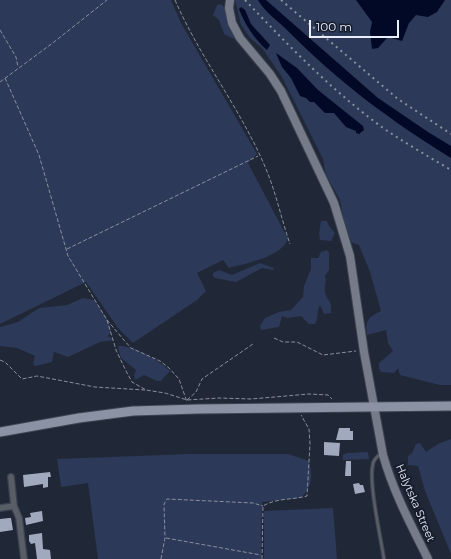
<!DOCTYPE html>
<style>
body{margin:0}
#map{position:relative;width:451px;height:559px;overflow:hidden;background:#202736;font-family:Montserrat,sans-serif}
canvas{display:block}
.scale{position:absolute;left:309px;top:20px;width:90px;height:18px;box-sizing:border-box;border:2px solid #e9eef9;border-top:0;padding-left:5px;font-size:12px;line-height:14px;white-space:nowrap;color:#e9eef9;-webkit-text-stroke:3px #161d2c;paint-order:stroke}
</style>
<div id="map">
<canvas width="451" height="559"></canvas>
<div class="scale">100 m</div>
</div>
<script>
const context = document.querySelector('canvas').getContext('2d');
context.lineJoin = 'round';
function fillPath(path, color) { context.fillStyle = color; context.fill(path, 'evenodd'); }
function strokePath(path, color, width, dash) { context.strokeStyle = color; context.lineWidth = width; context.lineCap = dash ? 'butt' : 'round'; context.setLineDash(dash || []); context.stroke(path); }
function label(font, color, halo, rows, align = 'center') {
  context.font = font + ' Montserrat,sans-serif'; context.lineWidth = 4; context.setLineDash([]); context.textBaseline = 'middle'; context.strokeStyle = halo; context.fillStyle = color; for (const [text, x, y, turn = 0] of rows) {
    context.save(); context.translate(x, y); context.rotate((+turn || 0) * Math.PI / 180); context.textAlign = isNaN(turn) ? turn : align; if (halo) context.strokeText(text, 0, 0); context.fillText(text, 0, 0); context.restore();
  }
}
const green = new Path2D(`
 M0 0H171L181 23 257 154 248 163 288 239C281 257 247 263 229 268L223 260 197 273 206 291 197 300 133 343 118 328 86 282 0 324Z
 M235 0H451V385H440L400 375 398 368 394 373 381 372 379 369V363L393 351 388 343 386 330 367 335C365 320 368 317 381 311L370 272 359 245 351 242 344 221 340 200 326 175 323 159 282 77 262 48 250 38 241 25Z
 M221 4 226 9 236 40 224 34 219 20 213 15 217 5Z
 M321 221H327L329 226 335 233 331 241 320 240 319 233Z
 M327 250 329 253V270L325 276C327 282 324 287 325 292 328 303 332 298 331 313L324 314 320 305C316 312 319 318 315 324H309L301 316 288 318 282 316 279 327 261 330 260 326 265 318 279 312 291 310 303 297 304 286 311 269V258H318L321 252Z
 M260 263 274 268 273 270 262 268 236 282 215 278 213 276V273L219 270 232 275Z
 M83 298 94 300 108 320 111 332 108 336 114 340 100 342 68 357 54 352 52 362 35 366 33 364 35 356 17 348 0 346V327L18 322 39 308 67 305Z
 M119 346C132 345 161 361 170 371L161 381H157L144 375 135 380 134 375 136 370 121 358 118 348Z
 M451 439V554L425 491 418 466 408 465V456L412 453 416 444 420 443 426 452 438 444Z
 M368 452 369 459 343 460V455L347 453Z
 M189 454H288L309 461C313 478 312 486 301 498L262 502 261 559H98L88 483 61 487 57 459Z
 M333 508 337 559H264V511Z`);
const water = new Path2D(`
 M258 0H266L378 98 428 132 451 146V158C391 121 340 83 290 33 280 22 265 13 258 0Z
 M356 0H445L437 12 428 17 416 15 409 23 402 41 388 37 378 48 372 49 370 32 372 22Z
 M241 7 245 10 251 24 270 45 267 50C255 40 244 23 239 9Z
 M276 53 297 68 318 90 363 126 364 130 359 134 356 133V131L346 127 334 113H325L314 102H310L306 98 300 96 291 78 282 67Z`);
const building = new Path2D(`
 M339 428H350V431H353V440H336Z
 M324 442 340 443 339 456 324 455Z
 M346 461H351V476H345Z
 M50 472 51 477H48V487L43 488V484L24 487 23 475Z
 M359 483 360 485H363L365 492 355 494 353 484Z
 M42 511 43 521 26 525 25 518 31 517 30 513Z
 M9 518H11L13 530 0 532V519Z
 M42 533 43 549 50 550 51 559H37L35 543 31 544 29 541V535Z`);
const path = new Path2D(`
 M175 0C201 60 244 113 268 174 277 197 282 221 290 244
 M0 30 16 57 18 67
 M5 78 39 155 68 256 107 320 123 339 131 348 160 361 169 368 179 379 187 402
 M0 82 54 42 107 0
 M67 249 258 156
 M107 320 116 350 126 371 132 382 146 390 165 393 187 400 219 398 251 399 309 394 328 395 332 399
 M274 338 283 342H297L323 355 356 351
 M0 360 5 362 22 379 37 376 95 387 145 390
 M187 400 196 392 202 379 253 344
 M166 538 261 555
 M161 559 165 538 164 504 167 499 253 503 263 506
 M262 559 263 506C276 498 292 500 307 496L310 444 309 429 301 415`);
const lane = new Path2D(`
 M381 455 378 456C376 458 373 461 373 464 368 481 381 539 384 559`);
const street = new Path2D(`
 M11 477 14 506 19 518 24 559
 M0 508 14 506`);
const secondary = new Path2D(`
 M230 0 229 8 232 23 240 38 270 74 281 91 334 203 350 256 364 352 383 455C393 491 411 525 428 559`);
const primary = new Path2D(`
 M0 432 79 418 133 411 198 409 451 406`);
const rail = new Path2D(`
 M245 0C289 46 334 93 386 130 407 144 429 157 451 170
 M281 0 398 99 451 134`);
const streetNames = [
 ["Halytska Street",415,503,67]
];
fillPath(green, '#2c3958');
fillPath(water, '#020927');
fillPath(building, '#a0a9be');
strokePath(lane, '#3c4351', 4.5);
strokePath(street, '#3c4351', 8);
strokePath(secondary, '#3c4351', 10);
strokePath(primary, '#3c4351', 11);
strokePath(path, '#898f9c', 1, [4, 2]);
strokePath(lane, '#595d65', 2.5);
strokePath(street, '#595d65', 5.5);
strokePath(secondary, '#757b88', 8);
strokePath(primary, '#8a92a3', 9);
strokePath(rail, '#8b919e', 2, [2, 4]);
label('11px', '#e9eef9', '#161d2c', streetNames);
</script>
